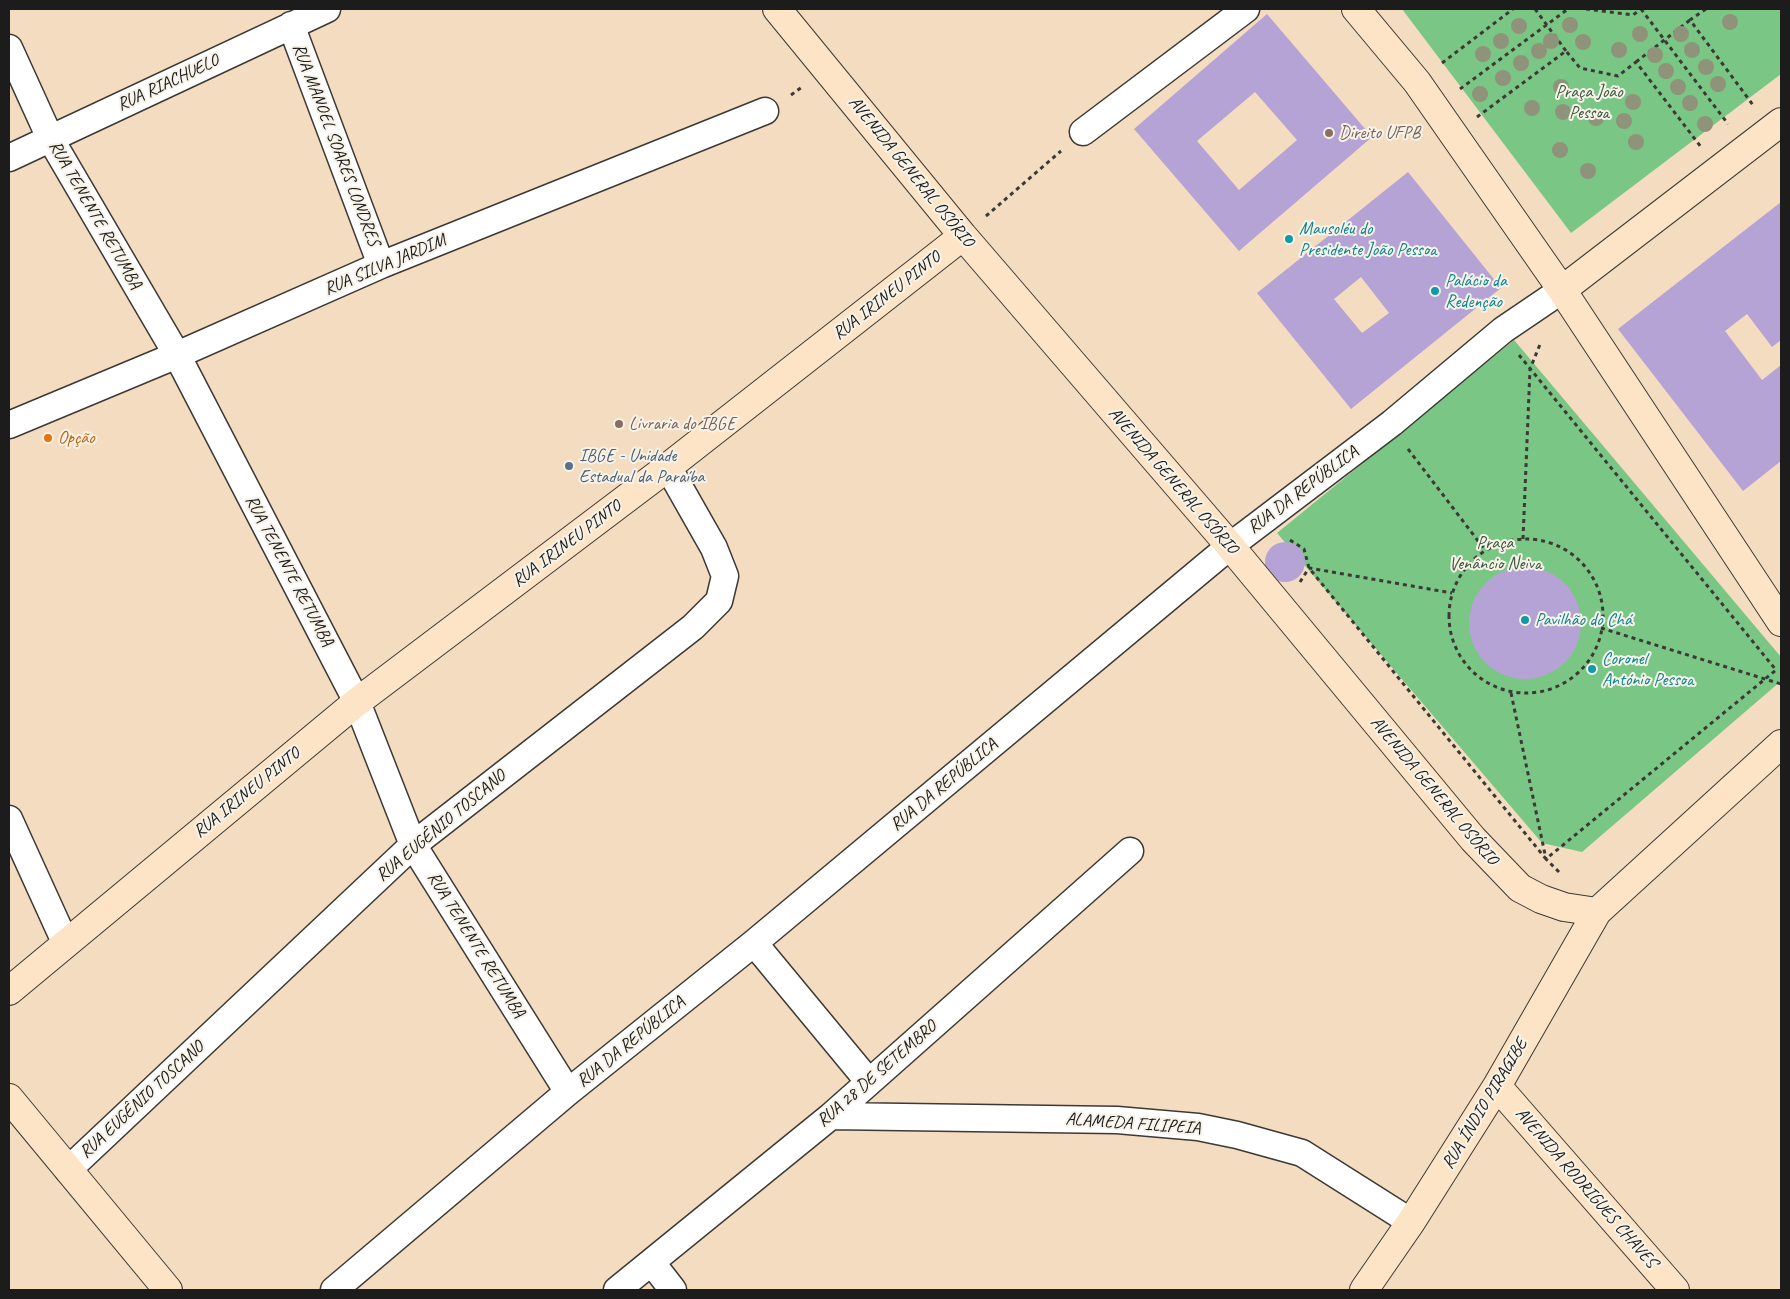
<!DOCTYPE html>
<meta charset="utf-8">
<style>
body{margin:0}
#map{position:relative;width:1790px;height:1299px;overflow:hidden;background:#f3dcc0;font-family:Caveat,sans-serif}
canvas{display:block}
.frame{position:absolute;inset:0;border:10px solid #1c1c1c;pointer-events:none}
</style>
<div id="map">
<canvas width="1790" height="1299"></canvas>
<div class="frame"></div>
</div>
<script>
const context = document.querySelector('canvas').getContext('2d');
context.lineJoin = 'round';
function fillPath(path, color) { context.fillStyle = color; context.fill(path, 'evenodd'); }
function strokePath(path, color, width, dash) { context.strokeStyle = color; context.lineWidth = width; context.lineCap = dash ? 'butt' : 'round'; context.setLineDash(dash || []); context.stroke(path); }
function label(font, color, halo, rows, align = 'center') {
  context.font = font + ' Caveat,sans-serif'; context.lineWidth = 4; context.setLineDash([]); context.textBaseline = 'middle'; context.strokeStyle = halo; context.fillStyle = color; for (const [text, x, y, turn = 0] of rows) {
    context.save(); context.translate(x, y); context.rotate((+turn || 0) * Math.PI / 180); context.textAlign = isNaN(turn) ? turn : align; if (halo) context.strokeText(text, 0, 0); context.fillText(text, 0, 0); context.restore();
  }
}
const green = new Path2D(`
 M1402 9H1781V74L1571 233Z
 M1514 340 1781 657V681L1582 852 1542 843 1277 533Z`);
const building = new Path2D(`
 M1267 14 1372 137 1239 251 1134 129ZM1255 92 1297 140 1239 190 1197 141Z
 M1408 172 1501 288 1351 409 1257 293ZM1361 277 1389 313 1362 333 1334 299Z
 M1781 202V340L1772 347 1747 314 1725 331 1762 380 1781 365V461L1743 491 1618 329Z
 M1265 562a20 20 0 1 1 40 0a20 20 0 1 1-40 0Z
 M1469 623a56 56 0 1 1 112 0a56 56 0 1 1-112 0Z`);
const path = new Path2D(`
 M1535 9 1566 51
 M1586 9 1633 15 1641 9
 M1641 9 1728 124
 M1706 9 1690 20 1753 105
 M1636 62 1690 20
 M1442 63 1513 9
 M1460 89 1568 9
 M791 95 802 87
 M1477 117 1566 51 1580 68 1618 76 1636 62 1701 147
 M986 216 1061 151
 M1408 449 1485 550
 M1523 539 1530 369 1541 342
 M1449 616a77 77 0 1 1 154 0a77 77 0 1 1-154 0Z
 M1290 540 1304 549 1309 568 1546 859 1776 670 1519 355
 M1300 582 1309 568 1452 593
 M1601 628 1781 684
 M1511 693 1546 859 1559 872`);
const street = new Path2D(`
 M291 25 381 265
 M9 48 50 138 177 355 357 702 413 845 568 1092
 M1083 132 1246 9
 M9 158 327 9
 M9 425 177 355 381 265 765 111
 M9 819 65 942
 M754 943 869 1082
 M831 1116 1117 1120 1198 1127 1237 1135 1302 1153 1411 1222
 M68 1170 413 845 693 627 719 601 725 576 714 548 668 467
 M652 1263 673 1290
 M334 1290 568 1092 754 943 1230 546 1392 423 1503 330 1562 290
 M617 1290 831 1116 1130 851`);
const secondary = new Path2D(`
 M777 9 963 236 1230 546 1473 839 1520 888 1541 899 1564 907 1597 912
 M1356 9 1417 82 1562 290 1781 622
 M1562 290 1781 122
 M9 991 357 702 668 467 963 236
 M1497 1086 1675 1290
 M9 1098 168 1290
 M1364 1290 1411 1222 1497 1086 1597 912 1781 744`);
const trees = [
 [1730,22],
 [1570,25],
 [1519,26],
 [1640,34],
 [1681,34],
 [1501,41],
 [1551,41],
 [1583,42],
 [1619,50],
 [1692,50],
 [1539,51],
 [1483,54],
 [1655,55],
 [1521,63],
 [1706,67],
 [1666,71],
 [1503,78],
 [1718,84],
 [1561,87],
 [1678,87],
 [1480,94],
 [1633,102],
 [1690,103],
 [1532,108],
 [1563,112],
 [1596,118],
 [1624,121],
 [1705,124],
 [1636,142],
 [1560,150],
 [1588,171]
];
const markers = [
 [1329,133,5,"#8d6e63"],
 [1289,239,5,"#0f9aa8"],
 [1435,291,5,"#0f9aa8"],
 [619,424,5,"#8d6e63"],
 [48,438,5,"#e8710a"],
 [569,466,5,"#5c6f8a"],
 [1525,620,5,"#0f9aa8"],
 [1592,669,5,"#0f9aa8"]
];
const streetNames = [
 ["RUA RIACHUELO",168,83,-25],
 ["RUA MANOEL SOARES LONDRES",336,145,69],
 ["AVENIDA GENERAL OSÓRIO",911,172,51],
 ["RUA TENENTE RETUMBA",95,215,60],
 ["RUA SILVA JARDIM",385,265,-23],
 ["RUA IRINEU PINTO",887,296,-38],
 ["AVENIDA GENERAL OSÓRIO",1173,481,49],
 ["RUA DA REPÚBLICA",1303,490,-37],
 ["RUA IRINEU PINTO",567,544,-37],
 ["RUA TENENTE RETUMBA",289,571,62],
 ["RUA DA REPÚBLICA",944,785,-40],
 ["AVENIDA GENERAL OSÓRIO",1434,791,50],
 ["RUA IRINEU PINTO",247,793,-39],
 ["RUA EUGÊNIO TOSCANO",441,826,-40],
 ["RUA TENENTE RETUMBA",476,945,58],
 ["RUA DA REPÚBLICA",631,1042,-39],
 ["RUA 28 DE SETEMBRO",877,1074,-41],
 ["RUA EUGÊNIO TOSCANO",142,1100,-43],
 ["RUA ÍNDIO PIRAGIBE",1485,1104,-59],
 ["ALAMEDA FILIPEIA",1133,1124,4],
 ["AVENIDA RODRIGUES CHAVES",1586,1188,49]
];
const parkNames = [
 ["Praça João",1589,92],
 ["Pessoa",1589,113],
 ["Praça",1495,543],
 ["Venâncio Neiva",1495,564]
];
const educationNames = [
 ["Direito UFPB",1339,133],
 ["Livraria do IBGE",629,424]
];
const cultureNames = [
 ["Mausoléu do",1299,229],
 ["Presidente João Pessoa",1299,250],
 ["Palácio da",1445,281],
 ["Redenção",1445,302],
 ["Pavilhão do Chá",1535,620],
 ["Coronel",1602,659],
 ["António Pessoa",1602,680]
];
const foodNames = [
 ["Opção",58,438]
];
const serviceNames = [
 ["IBGE - Unidade",579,456],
 ["Estadual da Paraíba",579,477]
];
fillPath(green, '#7ac685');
fillPath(building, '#b6a3d6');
strokePath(street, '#3c3935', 29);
strokePath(secondary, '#3c3935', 30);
strokePath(path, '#3c3935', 3, [4, 4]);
strokePath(street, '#fff', 26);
strokePath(secondary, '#fee4c6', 28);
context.fillStyle = '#8f937a';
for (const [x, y] of trees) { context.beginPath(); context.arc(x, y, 8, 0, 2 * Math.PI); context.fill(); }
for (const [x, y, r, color] of markers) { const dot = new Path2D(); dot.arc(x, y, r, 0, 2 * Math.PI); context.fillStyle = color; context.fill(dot); strokePath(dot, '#f7f3e8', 2); }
label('18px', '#1c1c1c', '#f7f3e8', streetNames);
label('18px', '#3d5841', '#f7f3e8', parkNames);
label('18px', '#785e54', '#f7f3e8', educationNames, 'left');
label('18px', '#0d838f', '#f7f3e8', cultureNames, 'left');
label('18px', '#c56008', '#f7f3e8', foodNames, 'left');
label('18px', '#4e5e75', '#f7f3e8', serviceNames, 'left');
</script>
